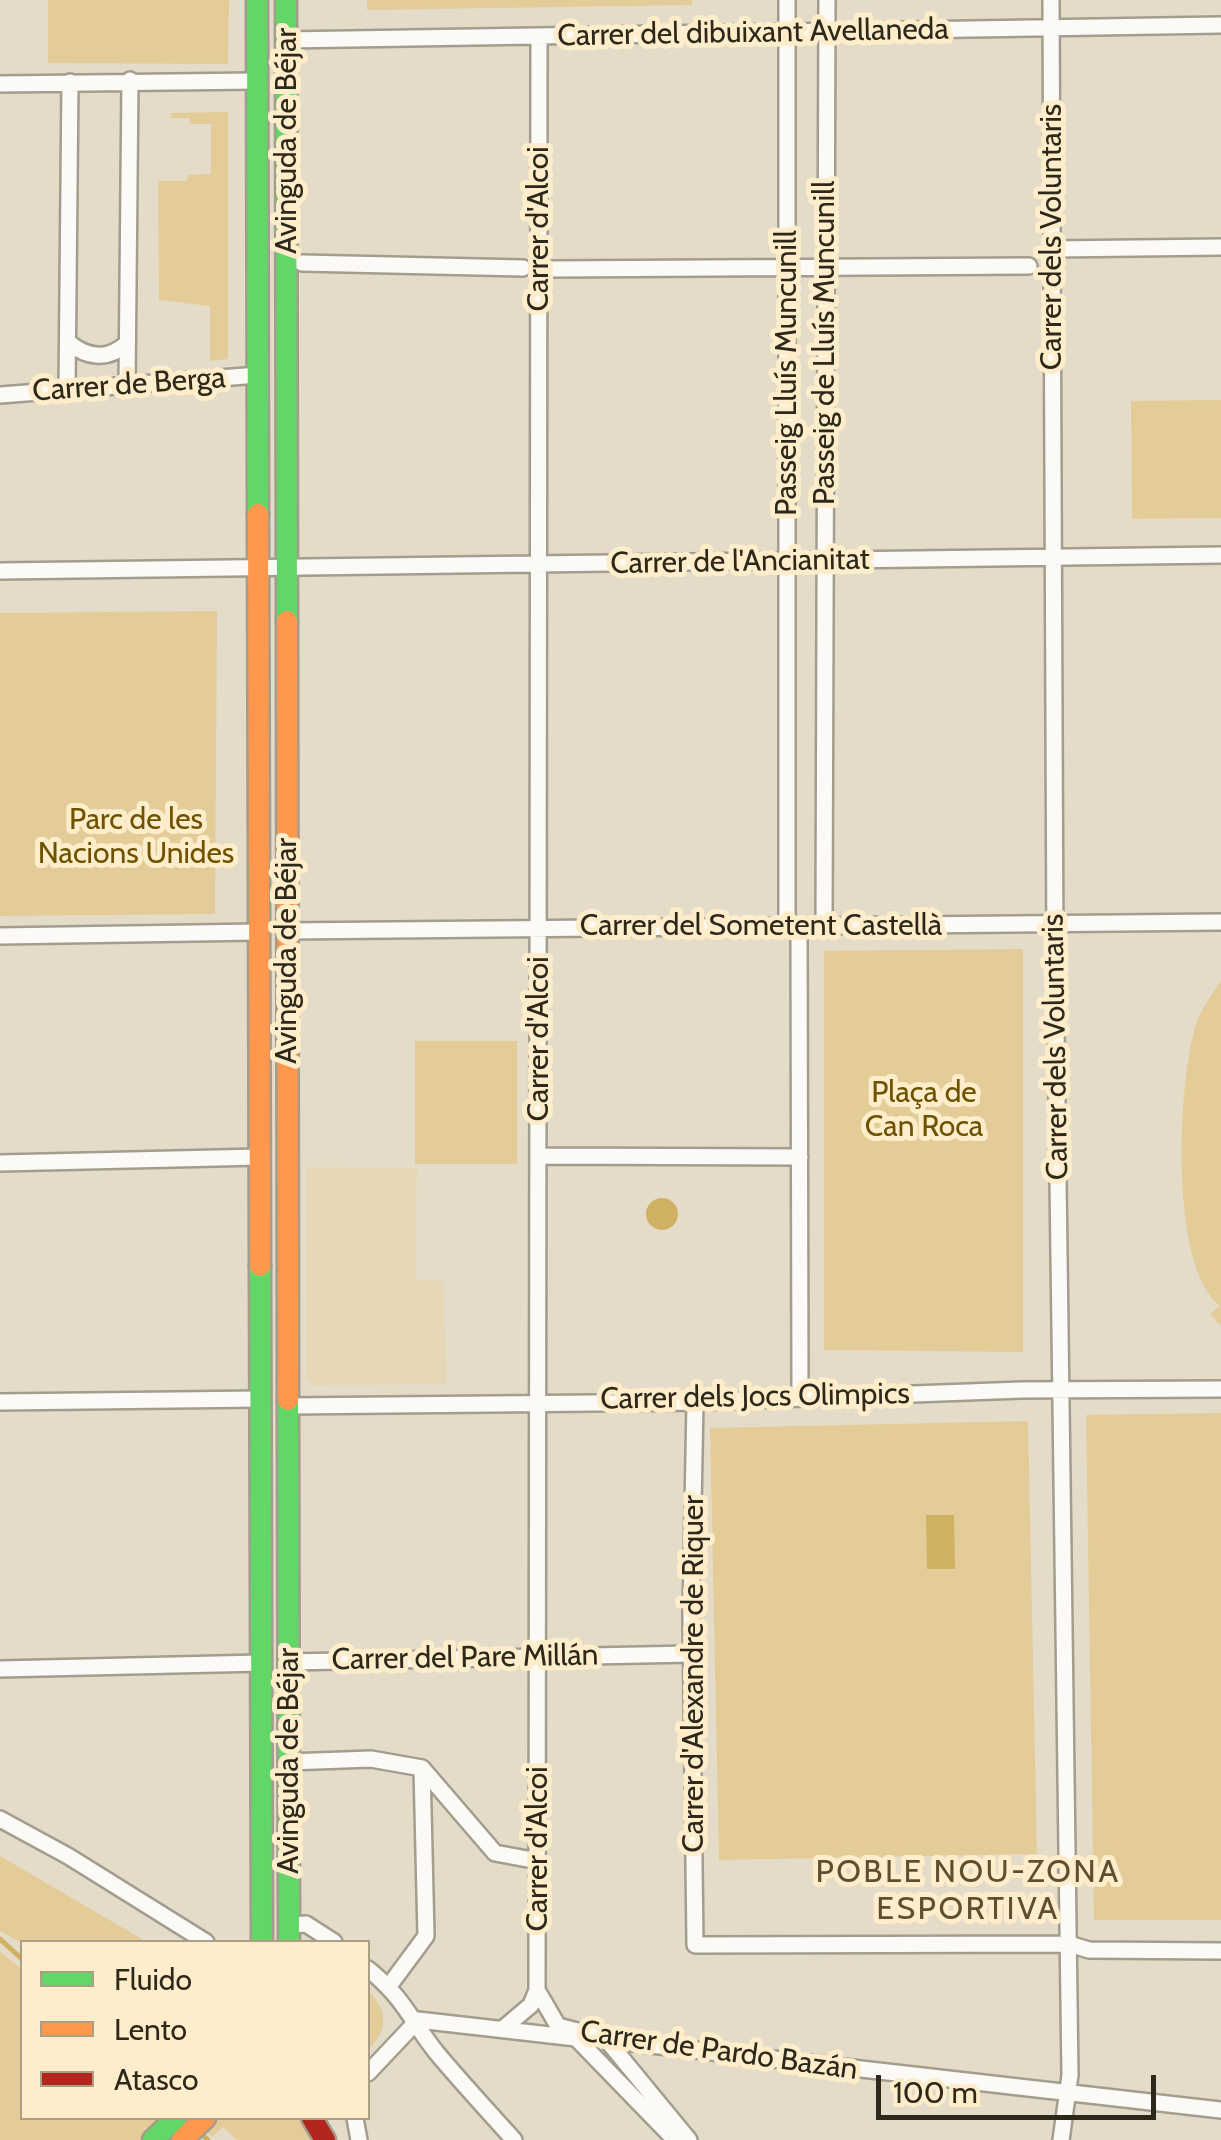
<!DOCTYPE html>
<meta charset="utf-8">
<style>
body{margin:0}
#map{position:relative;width:1221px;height:2140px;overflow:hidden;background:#e4dcc9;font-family:Cabin,sans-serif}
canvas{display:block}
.legend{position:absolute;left:20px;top:1940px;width:350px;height:180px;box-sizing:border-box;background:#fdedca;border:2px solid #aa9e84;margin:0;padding:12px 18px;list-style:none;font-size:30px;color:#2e281b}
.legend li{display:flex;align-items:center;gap:20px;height:50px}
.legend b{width:50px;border:2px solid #aa9e84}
.scale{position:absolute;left:876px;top:2075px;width:280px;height:45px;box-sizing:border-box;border:5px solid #2e281b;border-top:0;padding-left:12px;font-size:30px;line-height:35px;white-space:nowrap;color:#2e281b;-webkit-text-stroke:8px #fdedca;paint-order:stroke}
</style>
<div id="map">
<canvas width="1221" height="2140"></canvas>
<ul class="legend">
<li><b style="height:12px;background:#63d668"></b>Fluido</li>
<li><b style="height:12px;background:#ff974d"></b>Lento</li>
<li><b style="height:12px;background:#b3261e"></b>Atasco</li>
</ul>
<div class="scale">100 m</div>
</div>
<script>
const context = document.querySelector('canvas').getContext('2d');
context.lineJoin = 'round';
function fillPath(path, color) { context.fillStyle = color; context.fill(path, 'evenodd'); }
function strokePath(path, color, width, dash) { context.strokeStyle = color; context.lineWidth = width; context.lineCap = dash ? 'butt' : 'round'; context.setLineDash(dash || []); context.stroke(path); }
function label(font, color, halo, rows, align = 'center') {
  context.font = font + ' Cabin,sans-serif'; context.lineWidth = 10; context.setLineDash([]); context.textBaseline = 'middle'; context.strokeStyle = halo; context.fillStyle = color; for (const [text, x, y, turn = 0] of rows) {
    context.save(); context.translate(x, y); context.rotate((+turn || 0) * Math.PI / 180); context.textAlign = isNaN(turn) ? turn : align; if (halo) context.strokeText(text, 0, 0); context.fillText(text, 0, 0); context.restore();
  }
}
const built = new Path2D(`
 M307 1167 417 1168 416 1280 443 1281 447 1384 313 1386 306 1378Z`);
const green = new Path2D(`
 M48 0H229L228 64 48 63Z
 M367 0H692V5L367 10Z
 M228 112V359L210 361V306L159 300 158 181H187L188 175 211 174V124H190L189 118H171V113Z
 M1221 400V518L1132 519 1131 401Z
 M217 611 215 914 0 916V613Z
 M1023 949V1352L824 1350V951Z
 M1221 981V1326L1210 1314 1220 1306C1169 1266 1178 1086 1195 1028 1200 1010 1211 996 1221 981Z
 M415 1041H517V1164H415Z
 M1221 1413V1920H1094L1086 1415Z
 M1028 1421 1037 1854 719 1860 710 1428Z
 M0 1856 147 1942 22 1943 0 1931Z
 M0 1952 22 1969V2118H170L198 2140H0Z
 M368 1991C388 2010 389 2029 368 2050Z
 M194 2118H300L310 2140H237L223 2127 212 2137Z`);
const water = new Path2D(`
 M646 1214a16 16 0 1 1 32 0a16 16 0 1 1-32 0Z
 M926 1515H954L955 1569H927Z`);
const stream = new Path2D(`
 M0 1939 22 1959
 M197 2130 208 2140`);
const street = new Path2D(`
 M787 0V926
 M1051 0 1055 956 1070 2075 1061 2140
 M286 40 1221 25
 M0 84 257 81
 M1052 249 1221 247
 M302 263 523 268
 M552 269 1029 266
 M68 342C87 358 108 361 127 343
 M127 385 130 80
 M67 390 70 82
 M0 395 258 375
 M0 571 1221 555
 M824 925 827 0
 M799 926 800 1396
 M287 931 1221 922
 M0 936 258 932
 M539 1156 800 1157
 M0 1163 260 1157
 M0 1402 260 1399
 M695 1402 691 1614 695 1945 1069 1944 1089 1950 1221 1951
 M289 1406 695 1402 1022 1390 1221 1389
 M290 1662 691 1654
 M0 1669 261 1663
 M288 1762 371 1759 422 1768 495 1853 538 1861
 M0 1819 68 1856 206 1942
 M289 1925 306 1924 334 1942
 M368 1969C404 1998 410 2019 436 2052 461 2082 488 2111 514 2140
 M389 1986 426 1936 422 1768
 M537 1990 558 2026 616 2041 1221 2110
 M418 2020 576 2038 675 2140
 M505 2027 531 2005 537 1990 539 37
 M606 2039 689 2140
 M368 2073 418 2020
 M355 2118 359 2140`);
const fast = new Path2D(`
 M257 0 258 514
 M286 0 287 621
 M260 1266 262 1942
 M288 1400 289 1942
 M153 2140 176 2118`);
const slow = new Path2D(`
 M258 514 260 1266
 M287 621 288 1400
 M182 2140 205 2118`);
const jam = new Path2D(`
 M312 2118 325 2140`);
const streetNames = [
 ["Carrer del dibuixant Avellaneda",753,33,-1],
 ["Avinguda de Béjar",287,141,-90],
 ["Carrer d'Alcoi",539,229,-90],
 ["Carrer dels Voluntaris",1052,237,-90],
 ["Passeig de Lluís Muncunill",825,343,-90],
 ["Passeig Lluís Muncunill",787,373,-90],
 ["Carrer de Berga",129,385,-4],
 ["Carrer de l'Ancianitat",740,562,-1],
 ["Carrer del Sometent Castellà",761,926],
 ["Avinguda de Béjar",287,951,-90],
 ["Carrer d'Alcoi",539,1039,-90],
 ["Carrer dels Voluntaris",1056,1047,-91],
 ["Carrer dels Jocs Olimpics",755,1397,-1],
 ["Carrer del Pare Millán",465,1658,-1],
 ["Carrer d'Alexandre de Riquer",694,1674,-90],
 ["Avinguda de Béjar",289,1761,-90],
 ["Carrer d'Alcoi",538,1849,-90],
 ["Carrer de Pardo Bazán",719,2051,8]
];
const parkNames = [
 ["Parc de les",136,820],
 ["Nacions Unides",136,854],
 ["Plaça de",924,1093],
 ["Can Roca",924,1127]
];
const neighbourhoodNames = [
 ["POBLE NOU-ZONA",968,1873],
 ["ESPORTIVA",968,1910]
];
fillPath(built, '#e6d7b7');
fillPath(green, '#e3cc98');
fillPath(water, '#d0b164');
strokePath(stream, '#d0b164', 5);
strokePath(street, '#a39d8e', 20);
strokePath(fast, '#a39d8e', 25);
strokePath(slow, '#a39d8e', 25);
strokePath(jam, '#a39d8e', 25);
strokePath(street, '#fbfaf7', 15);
strokePath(fast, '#63d668', 20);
strokePath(slow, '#ff974d', 20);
strokePath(jam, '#b3261e', 20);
label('30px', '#2e281b', '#fdedca', streetNames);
label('30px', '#6e5200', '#fdedca', parkNames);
context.letterSpacing = '2.5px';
label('32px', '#5d4f31', '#fdedca', neighbourhoodNames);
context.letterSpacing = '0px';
</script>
